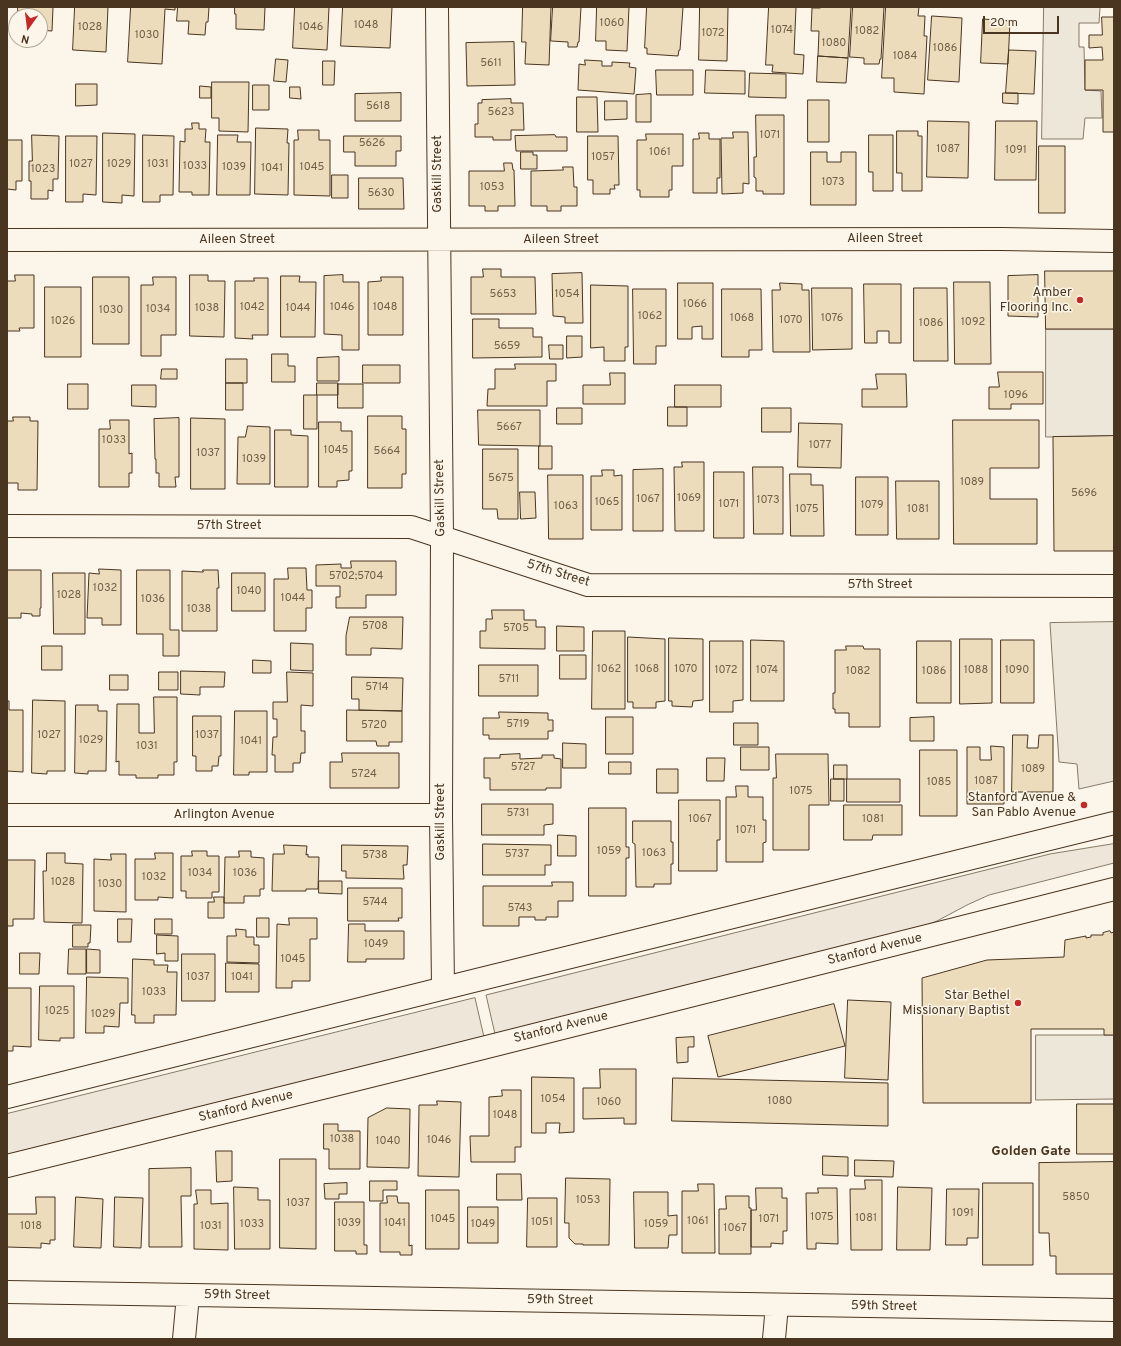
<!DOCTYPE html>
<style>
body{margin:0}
#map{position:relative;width:1121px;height:1346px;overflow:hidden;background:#fbf6e9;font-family:Overpass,sans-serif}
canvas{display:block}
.frame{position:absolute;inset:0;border:8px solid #4a3520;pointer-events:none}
.north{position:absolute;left:8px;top:8px;width:40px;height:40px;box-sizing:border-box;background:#fbf6e9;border:1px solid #b4a999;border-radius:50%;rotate:194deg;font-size:11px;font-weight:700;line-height:16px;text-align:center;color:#4a3520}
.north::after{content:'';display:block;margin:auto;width:14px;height:18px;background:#c62828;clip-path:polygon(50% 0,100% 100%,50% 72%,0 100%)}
.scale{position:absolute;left:983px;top:16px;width:76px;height:18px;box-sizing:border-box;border:2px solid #4a3520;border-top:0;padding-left:5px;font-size:12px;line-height:14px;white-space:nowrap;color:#4a3520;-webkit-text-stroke:3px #fbf6e9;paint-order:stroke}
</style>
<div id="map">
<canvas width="1121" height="1346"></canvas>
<div class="frame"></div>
<div class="north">N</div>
<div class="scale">20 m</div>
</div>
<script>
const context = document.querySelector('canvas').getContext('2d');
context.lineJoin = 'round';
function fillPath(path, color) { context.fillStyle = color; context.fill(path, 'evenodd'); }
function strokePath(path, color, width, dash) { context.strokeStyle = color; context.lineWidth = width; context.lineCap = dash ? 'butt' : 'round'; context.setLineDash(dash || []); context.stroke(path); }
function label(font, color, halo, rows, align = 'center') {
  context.font = font + ' Overpass,sans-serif'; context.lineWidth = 3; context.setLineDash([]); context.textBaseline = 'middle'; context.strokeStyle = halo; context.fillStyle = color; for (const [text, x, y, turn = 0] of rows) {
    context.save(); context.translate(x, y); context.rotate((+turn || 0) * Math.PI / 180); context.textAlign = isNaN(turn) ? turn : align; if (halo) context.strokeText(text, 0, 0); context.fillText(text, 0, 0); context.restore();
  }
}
const green = new Path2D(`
 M1114 844V863L989 895 967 905 937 921 915 930 495 1034 486 995 1050 854Z
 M475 998 484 1037 7 1155V1114Z`);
const parking = new Path2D(`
 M1044 7H1100L1099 23H1079V47H1084L1085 90 1101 91 1102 118H1085L1083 139H1042Z
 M1046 329H1114V436L1046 437Z
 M1114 622V781L1079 789 1077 764 1059 762 1050 623Z
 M1036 1035H1114V1099L1036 1100Z`);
const building = new Path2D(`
 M18 7H53L52 31 40 30V16H18Z
 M75 7H108L106 52 73 50Z
 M131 7H175V10L165 9 162 64 128 62Z
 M178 7H209L208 22H206L205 35 188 34 189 21H177Z
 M235 7H265L264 30 236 29V14H235Z
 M295 7H329L327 50 293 48Z
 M343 7H392L390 48 341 46Z
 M523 7H551L549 65 525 64 526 42H522Z
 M553 7H581L579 42H578L577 47H568V42L551 41Z
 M597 7H629L627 51 606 50V41H596Z
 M647 7H683L680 50H679L678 56 647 54V48H645Z
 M700 7H728L727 61 699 60Z
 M769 7H796L794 54 804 55 803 74 772 72 773 65H766Z
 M820 7H851L848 58 818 56 819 31H811L812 8H820Z
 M853 7H884L881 59H880L879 64H864V58L850 57Z
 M886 7H919L918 16H925L924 36H927L924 94 894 92V78H882Z
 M932 16 962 18 959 82 928 80Z
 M1102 17H1114V132H1103V90H1085V60H1103L1102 47 1089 48V35H1102Z
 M983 19 1010 21 1008 64 981 63Z
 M514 42 515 85 467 86 466 43Z
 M1009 50 1036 51 1034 94 1006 93Z
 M818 56 848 58 846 83 817 82Z
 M276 59 288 60 286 82 274 81Z
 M585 60 602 61V66H612V62L630 63 629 67 636 68 634 94 578 90 579 64 585 65Z
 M323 61H335L334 85H323Z
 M656 70H693V95H657Z
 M706 70 745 71V94L705 93Z
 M750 73 786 74V98L749 97Z
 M212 82H249L248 132 219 131V118H212Z
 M76 84H97V105L76 106Z
 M253 85H269V110H253Z
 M200 86 211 87V98H200Z
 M290 87H300L301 99 290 98Z
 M401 93V121H355V94Z
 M1003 93H1018V104L1003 103Z
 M651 94V122H636V95Z
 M577 97H597L598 132H577Z
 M511 99V103H523L524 130H511V140H493V137H475V124H478V103H482V100Z
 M808 100H829V142H808Z
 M605 101H627V119L605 120Z
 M756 115H784V194H763V191H756V178L754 177V157H756Z
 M928 121 969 122 968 178 927 177Z
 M996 121H1037L1036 180H995Z
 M192 123H199V129H206L205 142H210L209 195H192V192H179L180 141 185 142V129H192Z
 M256 128 288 129 287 143H289L288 195 255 194Z
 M298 130H319V140H330V196L294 195V140H298Z
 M897 131H918V136H922V191H902V173H897Z
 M733 132H748L749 184 743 183V193L722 194 721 138H733Z
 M103 133 135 134 134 196 122 195V203L103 202Z
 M699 133H709V139H720V178H717V193H693V139H699Z
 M646 134H683V166H672V190H669V197H640V190H637V140H646Z
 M32 135 59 136 58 179H53V191L48 190V199H31V181H29V161H32Z
 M143 135 174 136 173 195H160V202H143Z
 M218 135H238L237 142H251L250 195H217Z
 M555 135 556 137H567V151H516L515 136Z
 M869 135H893V191H873V172H869Z
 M66 136H97L96 195 83 194V202H66Z
 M344 136H401V151H396V166H355V152H344Z
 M588 136H618L619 185H614L615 189H610V194H593V180H588Z
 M7 140H22V181H16V190L7 189Z
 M1039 146H1065V213H1039Z
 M521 152H533V155H537V169H521Z
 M811 152H827V162H841V152H856V205H811Z
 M504 163H512L513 170H514L515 206H498V211H485V206H469V171H504Z
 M563 167H573L574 187H577V206H561V211H547V206H531V171L563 170Z
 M332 175H348V198H332Z
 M359 178H403L404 209H359Z
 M483 269H501V277H535L536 314H471V277H483Z
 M1045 271H1114V329H1046Z
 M582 273 583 323H565V317L553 316 552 274Z
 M15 275H34V328H19L20 331H7V281H15Z
 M190 275H208V281H225L224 337 190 336Z
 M343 275V282H359V350H342V335L324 334V276Z
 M1038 275V317L1008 316V276Z
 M281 276H300L299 282H316L315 337H281Z
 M93 277H129V344H93Z
 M153 277H176V335H161V356H141V285H153Z
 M381 277H403V335H368V282L381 281Z
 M254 278H268V335H252L253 339 235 338V281H254Z
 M954 282H990L991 364H955Z
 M678 283H713V339H702V326L692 327V339H678Z
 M780 283 802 284V290H809L810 352H773L772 290H780Z
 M864 284H901V343H889V331H877V343H865Z
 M591 285 628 286V347H625V361H604V347L591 348Z
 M45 287H81V357H45Z
 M812 288H852V349L813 350Z
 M914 288H947L948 361H914Z
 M633 289H666V346H656V364H634Z
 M722 289H761L762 350H749V357H722Z
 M473 319H499V328H533V337H542V357L473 358Z
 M567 336H582V357L567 358Z
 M549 345H563V359H550Z
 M272 354H288V366H295V382H272Z
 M339 357V381H317V358Z
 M226 359H247V383H226Z
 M515 364H556V381H547V406H487L488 389H495V369H515Z
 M363 365H400V383H363Z
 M162 369H177V379H161Z
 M998 372H1043V404H1011V409H989V387H999Z
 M610 373H625V404H583V385H610Z
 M876 374H906L907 407H862V389H877Z
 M226 383H243V410H226Z
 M317 383H338V395H317Z
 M68 384H88V409H68Z
 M338 384H363V408H338Z
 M132 385H156V407L132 406Z
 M675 385H721V407H675Z
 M304 395H317V429H304Z
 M668 407H687V426H668Z
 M557 408H582V424H557Z
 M762 408H791V432H762Z
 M478 410H540V446L479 445Z
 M368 416H402V429H406V474H402V488H368Z
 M13 417H30V421H38L37 490H18V483H7V421H13Z
 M179 418V477H175L176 487H159V473H156V459H155L154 419Z
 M191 418 225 419V489H191Z
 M110 420H129V454L132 453V473H129V487H99V429H110Z
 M953 420H1039V468H990V499H1037V544H954Z
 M319 422H341V431H352V471H349V480L337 481V487H319Z
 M799 423 842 424 841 468 798 467Z
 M248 426 270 427V484H237L238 437H245Z
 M275 430H291V435L308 436V487H275Z
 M1114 436V551H1054L1053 437Z
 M539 446H552V469H539Z
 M483 449H518V519H498L497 509H483Z
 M682 462H704V531H675L674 467H682Z
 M753 467H783V534H754Z
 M663 469V531H633V470Z
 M602 470H614V476L622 475V530H591V476H602Z
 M714 472H744V538H714Z
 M790 474H811V485H823L824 536H791Z
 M548 475H583V539H549Z
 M856 477H888V535H856Z
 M896 481H939V539H897Z
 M520 492H535L536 518 521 519Z
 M351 561H396V595H366V608H336V597H340V586H316V565L341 564V568H351Z
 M288 568H306L307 590H312V608H306V631H274V579H288Z
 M99 569 121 570V625H102V618H87L89 573 99 574Z
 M7 570H41V608H40V616H32V614L21 613V618H7Z
 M137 570H170V630H179V656H163V634H137Z
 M203 570H218L219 588H217V631H182V571L203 572Z
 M53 573H85V634H54Z
 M232 573H265V611H232Z
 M492 610H524V620H536V627H545V649L480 648V631H486V619H492Z
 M350 617H403L402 649 371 648V655H346V636Z
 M557 626 584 627V651H557Z
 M593 631H625V709H592Z
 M628 637 665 639V701L656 702V708H633V702H628Z
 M669 638 703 639V700L693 701 692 707 672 706V701H669Z
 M960 639H992V703L960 704Z
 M751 640 784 641V701H751Z
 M1001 640H1034V703H1001Z
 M710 641H743V700L733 701V712H710Z
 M917 641H951V703H917Z
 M291 643 313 644V671L291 670Z
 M42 646H62V670H42Z
 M846 646H863L864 649H880V727H849V713H835V709H833V693H835V650H846Z
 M560 655H586V679H560Z
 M253 660 271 661V673H253Z
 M479 665H538V696H479Z
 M181 671 225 672 224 687H200V695L181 694Z
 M159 672H178V690H159Z
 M287 672 313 673V706L301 705V731H305V753H301L300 763H293V772H275V755H272L273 737H277V719H273V702H287Z
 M110 675H128V690H110Z
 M352 677 403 678 402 711 359 710V699H352Z
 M154 697H177V762H174V775H158V778H136V775H119V761L116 762 117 704H139V733H154Z
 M33 700 65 701V771H47V774L32 773Z
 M7 701H9V710H23V772L7 771Z
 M76 705H98V711H107L106 771H88V774L75 773Z
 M347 710 402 711V742H389V746H377L376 741H347Z
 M235 711H267V772H249V775H234Z
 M499 712 548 713V720H553V731H548V739H489V735H483V718H499Z
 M193 716H221V756H219L218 766H212V771H196V756H193Z
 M606 717H633V754H606Z
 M934 717V741H910V718Z
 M734 723H758V745H734Z
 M1013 735H1028L1027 748H1038L1039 735H1053V792H1012Z
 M563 743 586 744V768H563Z
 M991 746 1004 747V804H967V747H980V760H991Z
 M741 747H769V770H741Z
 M920 750H957V816H920Z
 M342 753H399V788H330V762H342Z
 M520 754V759L542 758V755H554V758L561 759V788H546V790H490V778H484V758H500V755Z
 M776 754H828L829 805H809V850H773V778H776Z
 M707 758H725L724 781H707Z
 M609 762H631V774H609Z
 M834 765H847V779H834Z
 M657 769H678V793H657Z
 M831 779H844V801H831Z
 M847 779H900V802H847Z
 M736 786H748V797H763V820H766V842L763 843V862H726V797H736Z
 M679 800H720V840H717V871H679Z
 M482 804H553V824L544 825V835H482Z
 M844 805H902V835H873L872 840H844Z
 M589 808H626V847H629V858H626V896H589Z
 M633 821H671V842H673V864H671V884H654V887H636L635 844 633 843Z
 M558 835 576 836V856H558Z
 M483 844 551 845V865H545V875H483Z
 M284 845 307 846 306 855 308 854V857H319L318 889H306V891H272L273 854H284Z
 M342 845 408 846 407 865H403L404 879 346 878V871H342Z
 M192 851H207V856H219V892H212V898H186V891H181V856H192Z
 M239 851H251V857L264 858V889H260V896H244V903H224L225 857H239Z
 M47 853H65V863L83 864 82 923 44 922 43 871H46Z
 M155 853H173V898L158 897V900H135V859H155Z
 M111 854H126V912L94 911V859L111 860Z
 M7 860H35L34 919H13V926H7Z
 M319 881H342V894L319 893Z
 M552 882H573V901H558V917H546V920H535V917H519V926H483V886H552Z
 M348 888H402V918H398L399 921H348Z
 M214 897H224V918H208V902H214Z
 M257 918H269V937H257Z
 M289 918H317V939H310V981H292V988H276L277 924 289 925Z
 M118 919H132L131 942H118Z
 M155 919H172V934H155Z
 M349 924H365V931H404V959H366V962H348Z
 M73 925H91L90 943H88V947H73Z
 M236 929 246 930V937H254V945H259V963L227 962V936H236Z
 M1110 931 1111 933 1114 932V1035H1104V1029H1031V1103H923L922 978 987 960 1064 957 1065 940 1086 936V938L1091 937V935H1103V933Z
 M157 935 178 936V961H165V953L157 954Z
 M69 949H86V974H68Z
 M87 949 100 950V973H87Z
 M20 953H40L39 974H20Z
 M182 954H215V1001H182Z
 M133 959 154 960V965H168L167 972H177L176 1015H154V1023H135V1015H132Z
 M226 963 259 964V992H226Z
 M87 977 128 978V1003H120L119 1027 104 1026V1033H86Z
 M40 986H74V1038H60V1041L39 1040Z
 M7 988H31V1047L13 1046V1051H7Z
 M848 1000 891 1002 888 1080 845 1078Z
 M834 1004 845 1046 718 1077 708 1036Z
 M694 1037V1047H688V1062L677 1063 676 1038Z
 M600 1069H636V1124H624V1118L583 1119V1088H600Z
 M532 1077 574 1078V1132L559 1133 560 1123H546V1133H532Z
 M673 1078 888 1083V1126L672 1121Z
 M502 1090H521V1147H515V1162H471L470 1136H489V1097L502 1096Z
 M437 1101 461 1102 459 1177 418 1176 419 1105H437Z
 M1077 1104H1114V1154H1077Z
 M387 1108 410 1109 409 1168 367 1167 368 1118Z
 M324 1124H338V1131H360V1169H329V1149H324Z
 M216 1151H232V1181L217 1182Z
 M823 1156 848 1157V1176L823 1175Z
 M280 1159H316V1249L280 1248Z
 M855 1160 894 1161 893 1177 855 1176Z
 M1114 1162V1274H1056V1256H1050L1049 1233H1039V1163Z
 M191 1168V1196H181L182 1247H149V1169Z
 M497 1174H521L522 1200H497Z
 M566 1178 610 1179 609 1245H583V1244H575L569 1238V1223H565Z
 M865 1180H882V1250H851L850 1189H865Z
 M370 1181H397V1190H383V1201H370Z
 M347 1183V1194H339V1199H325L324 1184Z
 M983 1183H1033V1265H983Z
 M698 1184H714L715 1253H682V1191H698Z
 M234 1187 258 1188V1200H270V1249H235Z
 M898 1187 932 1188 930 1250H897Z
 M756 1188H782V1198H787V1231H783V1244L771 1243V1247H751V1210H756Z
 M818 1188H837L838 1244 816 1243V1249H807L806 1193H818Z
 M947 1189H979L978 1238H967V1245H946Z
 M196 1190H211V1204L228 1203V1250L194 1249V1204H197Z
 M426 1190H459V1249H426Z
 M634 1192H668V1216L677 1215V1235H669L668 1248H635Z
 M387 1196H397L398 1203H409V1246L412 1245V1255H400V1252H380V1203H387Z
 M726 1196H749V1208H751V1254H719V1209H726Z
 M36 1197H55V1240H50V1244L41 1243V1248L7 1247V1214H36Z
 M76 1197 103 1199 101 1248 74 1247Z
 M115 1197 143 1198 141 1248 114 1247Z
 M528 1198H557V1247H527Z
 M335 1202H364V1245H367V1254H356V1251H335Z
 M468 1207H498V1243H468Z`);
const minor = new Path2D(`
 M437 7 442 537 441 815 443 988
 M7 240 1002 239 1114 241
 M7 526 411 527 588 585 1114 586
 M7 815H441
 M7 1292 1114 1310
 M184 1339 188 1295
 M774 1339 777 1305`);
const secondary = new Path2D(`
 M7 1097 477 980 1114 823
 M7 1166 443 1058 1114 889`);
const markers = [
 [1080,300,4,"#c62828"],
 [1084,805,4,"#c62828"],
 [1018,1003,4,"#c62828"]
];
const numberNames = [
 ["1060",612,24],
 ["1048",366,26],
 ["1028",90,28],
 ["1046",311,28],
 ["1074",782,31],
 ["1082",867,32],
 ["1072",713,34],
 ["1030",147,36],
 ["1080",834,44],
 ["1086",945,49],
 ["1084",905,57],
 ["5611",491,64],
 ["5618",378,107],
 ["5623",501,113],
 ["1071",770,136],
 ["5626",372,144],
 ["1087",948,150],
 ["1091",1016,151],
 ["1061",660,153],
 ["1057",603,158],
 ["1027",81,165],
 ["1029",119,165],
 ["1031",158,165],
 ["1033",195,167],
 ["1039",234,168],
 ["1045",312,168],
 ["1041",272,169],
 ["1023",43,170],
 ["1073",833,183],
 ["1053",492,188],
 ["5630",381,194],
 ["5653",503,295],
 ["1054",567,295],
 ["1066",695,305],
 ["1042",252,308],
 ["1046",342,308],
 ["1048",385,308],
 ["1038",207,309],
 ["1044",298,309],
 ["1034",158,310],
 ["1030",111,311],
 ["1062",650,317],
 ["1068",742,319],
 ["1076",832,319],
 ["1070",791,321],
 ["1026",63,322],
 ["1092",973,323],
 ["1086",931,324],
 ["5659",507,347],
 ["1096",1016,396],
 ["5667",509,428],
 ["1033",114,441],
 ["1077",820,446],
 ["1045",336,451],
 ["5664",387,452],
 ["1037",208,454],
 ["1039",254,460],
 ["5675",501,479],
 ["1089",972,483],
 ["5696",1084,494],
 ["1069",689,499],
 ["1067",648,500],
 ["1073",768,501],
 ["1065",607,503],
 ["1071",729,505],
 ["1079",872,506],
 ["1063",566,507],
 ["1075",807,510],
 ["1081",918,510],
 ["5702;5704",356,577],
 ["1032",105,589],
 ["1040",249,592],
 ["1028",69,596],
 ["1044",293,599],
 ["1036",153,600],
 ["1038",199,610],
 ["5708",375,627],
 ["5705",516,629],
 ["1062",609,670],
 ["1068",647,670],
 ["1070",686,670],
 ["1072",726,671],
 ["1074",767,671],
 ["1088",976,671],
 ["1090",1017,671],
 ["1082",858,672],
 ["1086",934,672],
 ["5711",509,680],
 ["5714",377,688],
 ["5719",518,725],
 ["5720",374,726],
 ["1027",49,736],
 ["1037",207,736],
 ["1029",91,741],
 ["1041",251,742],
 ["1031",147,747],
 ["5727",523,768],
 ["1089",1033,770],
 ["5724",364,775],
 ["1087",986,782],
 ["1085",939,783],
 ["1075",801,792],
 ["5731",518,814],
 ["1067",700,820],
 ["1081",873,820],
 ["1071",746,831],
 ["1059",609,852],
 ["1063",654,854],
 ["5737",517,855],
 ["5738",375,856],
 ["1034",200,874],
 ["1036",245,874],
 ["1032",154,878],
 ["1028",63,883],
 ["1030",110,885],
 ["5744",375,903],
 ["5743",520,909],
 ["1049",376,945],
 ["1045",293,960],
 ["1037",198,978],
 ["1041",242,978],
 ["1033",154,993],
 ["1025",57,1012],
 ["1029",103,1015],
 ["1054",553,1100],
 ["1080",780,1102],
 ["1060",609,1103],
 ["1048",505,1116],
 ["1038",342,1140],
 ["1046",439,1141],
 ["1040",388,1142],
 ["5850",1076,1198],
 ["1053",588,1201],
 ["1037",298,1204],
 ["1091",963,1214],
 ["1075",822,1218],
 ["1081",866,1219],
 ["1045",443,1220],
 ["1071",769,1220],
 ["1061",698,1222],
 ["1051",542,1223],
 ["1039",349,1224],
 ["1041",395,1224],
 ["1033",252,1225],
 ["1049",483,1225],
 ["1059",656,1225],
 ["1018",31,1227],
 ["1031",211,1227],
 ["1067",735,1229]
];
const streetNames = [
 ["Gaskill Street",438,174,-90],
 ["Aileen Street",885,239],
 ["Aileen Street",237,240],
 ["Aileen Street",561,240],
 ["Gaskill Street",441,498,-91],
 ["57th Street",229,526],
 ["57th Street",558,574,17],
 ["57th Street",880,585],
 ["Arlington Avenue",224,815],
 ["Gaskill Street",441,822,-90],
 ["Stanford Avenue",875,950,-14],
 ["Stanford Avenue",561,1028,-14],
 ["Stanford Avenue",246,1107,-14],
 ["59th Street",237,1296,1],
 ["59th Street",560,1301,1],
 ["59th Street",884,1307,1]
];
const poiNames = [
 ["Amber",1072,293],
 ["Flooring Inc.",1072,308],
 ["Stanford Avenue &",1076,798],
 ["San Pablo Avenue",1076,813],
 ["Star Bethel",1010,996],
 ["Missionary Baptist",1010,1011]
];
const neighbourhoodNames = [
 ["Golden Gate",1031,1152]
];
fillPath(green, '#ede6d9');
strokePath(green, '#887966', 1);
fillPath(parking, '#ede7d9');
strokePath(parking, '#887966', 1);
fillPath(building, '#ecdcbc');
strokePath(building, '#4a3520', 1);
strokePath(minor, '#4a3520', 24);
strokePath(secondary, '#4a3520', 24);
strokePath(minor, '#fbf6e9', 22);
strokePath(secondary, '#fbf6e9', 22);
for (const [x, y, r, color] of markers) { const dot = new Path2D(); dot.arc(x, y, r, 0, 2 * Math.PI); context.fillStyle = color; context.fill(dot); strokePath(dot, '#fbf6e9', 1.5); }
label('11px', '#725f47', null, numberNames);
label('13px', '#4a3520', '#fbf6e9', streetNames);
label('13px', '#4a3520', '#fbf6e9', poiNames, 'right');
label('bold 14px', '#4a3520', '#fbf6e9', neighbourhoodNames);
</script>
